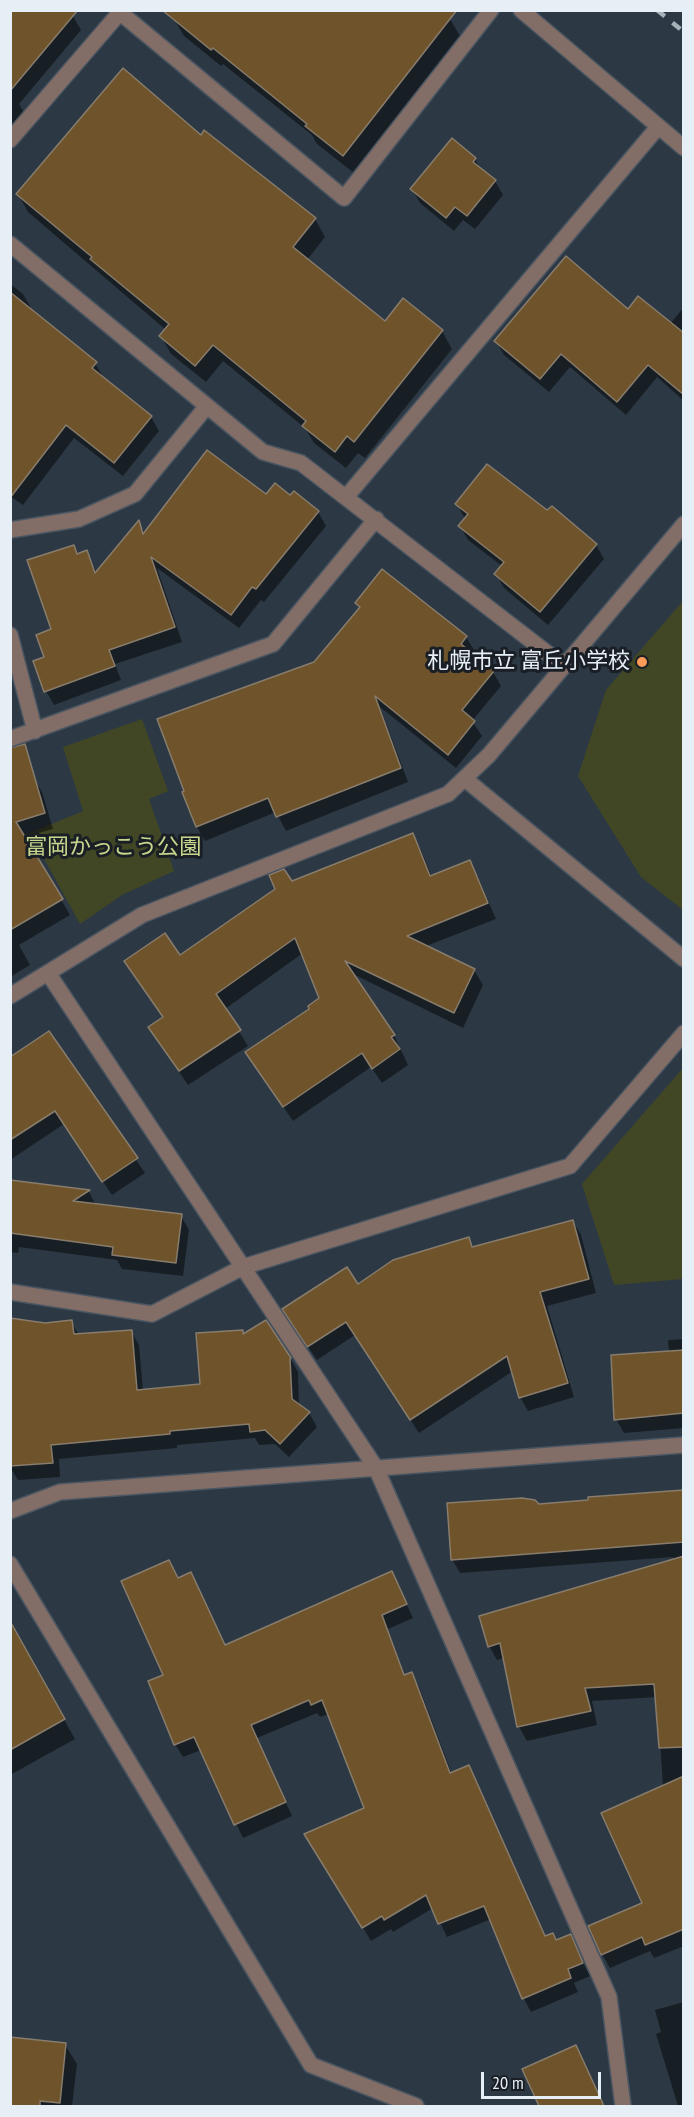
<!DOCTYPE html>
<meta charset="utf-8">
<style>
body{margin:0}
#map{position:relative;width:694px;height:2117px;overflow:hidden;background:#2c3945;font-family:"PT Sans Narrow",sans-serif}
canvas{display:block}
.frame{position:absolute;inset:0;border:12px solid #e6eff6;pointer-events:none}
.scale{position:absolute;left:481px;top:2072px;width:120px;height:27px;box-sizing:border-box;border:3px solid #e6eff6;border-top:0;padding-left:8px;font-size:18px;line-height:21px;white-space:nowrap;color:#e6eff6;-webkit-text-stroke:4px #191f25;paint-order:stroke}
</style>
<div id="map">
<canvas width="694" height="2117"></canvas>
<div class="frame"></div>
<div class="scale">20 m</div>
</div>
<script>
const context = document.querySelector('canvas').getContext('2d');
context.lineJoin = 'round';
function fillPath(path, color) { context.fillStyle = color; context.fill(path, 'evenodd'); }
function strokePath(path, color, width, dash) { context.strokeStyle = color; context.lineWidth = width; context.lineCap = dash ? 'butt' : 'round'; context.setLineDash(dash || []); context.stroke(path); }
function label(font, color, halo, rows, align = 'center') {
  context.font = font + ' "PT Sans Narrow","Noto Sans JP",sans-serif'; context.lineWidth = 6; context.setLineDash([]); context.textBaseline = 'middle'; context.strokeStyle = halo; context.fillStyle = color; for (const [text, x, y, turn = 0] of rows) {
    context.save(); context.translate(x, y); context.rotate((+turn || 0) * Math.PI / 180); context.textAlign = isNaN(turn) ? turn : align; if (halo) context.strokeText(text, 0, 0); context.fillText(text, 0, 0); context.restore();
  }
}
const green = new Path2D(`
 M683 601V910L641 877 578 776 606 690Z
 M142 719 168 791 149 799 174 871 122 895 80 924 30 833 83 811 63 747Z
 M683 1068V1279L614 1285 582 1184Z`);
const shadow = new Path2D(`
 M10 10 73 16 81 30 19 104 23 111 10 127Z
 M174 19H450L460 36 354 173 317 144 312 135 223 64 221 66 184 36Z
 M205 133 315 219 325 237 307 260 385 323 442 331 452 349 365 458 358 453 346 468 314 443 305 428 223 361 206 382 171 354 161 336 166 330 28 212 18 194 201 137Z
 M452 141 475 159 481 170 495 181 503 195 475 229 463 220 454 231 420 203 412 189Z
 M10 284 23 294 31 308 30 310 95 363 103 377 151 417 159 431 123 476 74 438 23 505 10 496Z
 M684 307V401L657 377 626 415 570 367 549 392 504 355 496 341 628 311 670 324Z
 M267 496 291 497 318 512 326 526 264 602 261 600 239 628 157 568 182 642 115 664 121 680 54 705 46 691 35 662 46 658 73 547 78 555 86 552 97 573 139 523 145 534Z
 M457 504 548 513 552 508 596 545 604 559 548 625 504 588 496 574 502 566 468 540 460 526 465 519Z
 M357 603 466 637 474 650 471 655 493 672 501 686 472 721 482 736 456 768 380 707 408 782 286 831 276 812 205 841 197 827 184 793 315 664 361 609Z
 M33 776 42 792 53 829 24 837 70 915 19 945 30 965 10 977V783Z
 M412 835 421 850 432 877 469 862 478 877 496 919 426 946 474 970 483 985 463 1028 353 974 394 1035 408 1065 382 1083 371 1067 293 1121 256 1067 321 999 303 953 225 1009 248 1046 188 1085 159 1042 164 1018 135 976 180 957 292 883Z
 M49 1033 145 1173 112 1195 64 1124 10 1160V1068Z
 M10 1181 89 1192 96 1205 181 1216 189 1230 183 1276 122 1269 117 1260 19 1247 18 1253 10 1252Z
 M573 1221 581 1235 596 1293 547 1306 574 1397 528 1411 520 1397 513 1371 419 1433 355 1335 317 1360 292 1323 357 1286 468 1239 474 1248Z
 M10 1320 45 1324 71 1322 79 1335 131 1331 139 1345 143 1391 201 1386 242 1332 244 1336 290 1358 298 1372 299 1406 309 1413 317 1427 289 1457 275 1444 259 1445 255 1438 177 1445V1448L59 1459 60 1477 18 1480 10 1467Z
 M684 1339V1428L624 1433 616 1419 669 1352 668 1340Z
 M684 1492V1946L654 1958 650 1951 610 1968 602 1954 644 1904 663 1786 657 1697 592 1701 597 1725 527 1741 519 1727 504 1658 497 1660 489 1646 673 1561V1557L460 1573 452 1559 539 1505Z
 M392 1573 413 1618 388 1629 405 1676 412 1674 419 1687 452 1774 468 1767 546 1937 556 1942 570 1936 590 1976 574 1983 578 1992 531 2012 524 1999 491 1919 447 1937 433 1908 393 1932 391 1929 371 1941 314 1848 366 1809 329 1714 320 1717 317 1713 257 1738 292 1816 243 1838 201 1750 183 1757 175 1744 165 1676 178 1580 191 1574 226 1646Z
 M10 1623 75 1739 10 1775Z
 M684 2002V2106H678L656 2034 661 2032 655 2010Z
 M10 2038 65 2045 77 2064 72 2106H10Z
 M576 2047 604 2106H541L524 2070Z`);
const building = new Path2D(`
 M10 10H78L10 91Z
 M162 10H457L343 156 305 126 307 124 213 48 211 50Z
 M123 68 201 135 204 130 316 218 293 247 385 321 403 298 443 330 354 442 347 436 335 452 302 426 306 421 213 345 195 366 159 336 169 324 90 259 92 257 16 194Z
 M452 138 476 158 473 162 496 180 467 216 455 207 446 218 410 189Z
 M566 256 628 309 638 296 684 333V395L648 365 617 402 561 354 540 379 494 341Z
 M10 292 97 362 92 368 152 416 114 463 66 425 10 498Z
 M207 450 266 494 275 483 290 495 294 491 319 511 256 589 252 587 231 615 151 557 175 627 109 650 115 666 44 692 33 661 44 657 36 635 51 629 27 560 74 545 77 554 87 550 95 573 139 520 143 534Z
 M487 464 547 510 552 506 597 544 540 612 494 574 504 562 458 526 468 514 455 504Z
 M382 569 467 636 461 644 494 671 462 710 475 721 448 755 375 696 401 768 276 817 268 798 196 827 182 792 184 791 157 719 314 662 360 607 355 603Z
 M25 744 45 813 16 822 63 899 10 930V748Z
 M413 833 430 876 470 860 488 903 407 936 475 969 454 1013 345 961 395 1035 391 1037 400 1049 372 1069 362 1053 283 1107 245 1052 309 1009 308 1006 319 998 295 938 216 994 241 1030 179 1071 148 1027 163 1017 124 961 165 933 180 955 275 889 269 875 284 869 292 881Z
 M49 1031 138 1158 102 1182 55 1111 10 1140V1057Z
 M10 1180 90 1190 73 1201 182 1214 176 1263 112 1255 113 1247 10 1233Z
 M573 1220 589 1279 540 1292 568 1383 519 1398 507 1356 410 1420 346 1322 307 1347 282 1309 347 1267 358 1284 393 1260 469 1237 472 1247Z
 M10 1318 45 1323 72 1320 74 1334 132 1330 137 1390 200 1384 196 1333 243 1330V1334L266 1320 291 1358 290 1359 292 1399 310 1412 280 1444 265 1430 250 1432 249 1424 170 1431V1434L51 1445 53 1463 10 1466Z
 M684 1350V1413L614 1420 611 1355Z
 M684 1490V1542L451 1560 447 1503 522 1498 535 1500 539 1504 588 1500V1497Z
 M684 1556V1747L659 1748 654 1684 585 1688 591 1711 517 1727 500 1643 488 1647 479 1616Z
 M169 1560 178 1578 191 1572 225 1645 392 1571 407 1604 382 1615 404 1675 412 1672 450 1773 469 1765 545 1936 553 1933 556 1940 571 1934 583 1963 568 1969 571 1978 522 1999 484 1906 438 1924 426 1895 384 1920 382 1916 362 1928 304 1834 364 1808 322 1700 311 1705 309 1700 251 1725 286 1802 234 1825 194 1737 174 1745 148 1681 163 1675 121 1581Z
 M10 1621 65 1719 10 1750Z
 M684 1776V1929L645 1945 642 1937 601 1955 588 1926 642 1903 601 1813Z
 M10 2037 66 2043 60 2103 40 2101V2106H10Z
 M576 2045 604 2106H539L522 2069Z`);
const minor = new Path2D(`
 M117 10 344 198 491 10
 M521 10 684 148
 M10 140 122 10
 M10 244 263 452 301 463 564 666
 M347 496 658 127
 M10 530 79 519 135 494 207 406
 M10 635 35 731
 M10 739 273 644 376 519
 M465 779 684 959
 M48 973 376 1468 609 1997 623 2106
 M10 996 142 915 448 794 489 755 684 524
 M10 1292 152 1314 243 1267 570 1166 684 1033
 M10 1511 60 1492 684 1445
 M10 1564 311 2065 416 2106`);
const rail = new Path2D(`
 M657 10 684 32`);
const markers = [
 [642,662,6,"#fe9b59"]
];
const poiNames = [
 ["札幌市立 富丘小学校",630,662]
];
const parkNames = [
 ["富岡かっこう公園",113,848]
];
fillPath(green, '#414725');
fillPath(shadow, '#0007');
fillPath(building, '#6e532b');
strokePath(building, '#887c6c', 1.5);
strokePath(minor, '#4a5661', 18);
strokePath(minor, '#836d67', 15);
strokePath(rail, '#a7b1ba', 4.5, [10, 10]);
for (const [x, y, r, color] of markers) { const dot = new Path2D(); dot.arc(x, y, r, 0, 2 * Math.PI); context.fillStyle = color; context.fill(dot); strokePath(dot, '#191f25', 2); }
label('22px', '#e6eff6', '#191f25', poiNames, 'right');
label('22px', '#c8d78e', '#191f25', parkNames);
</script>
